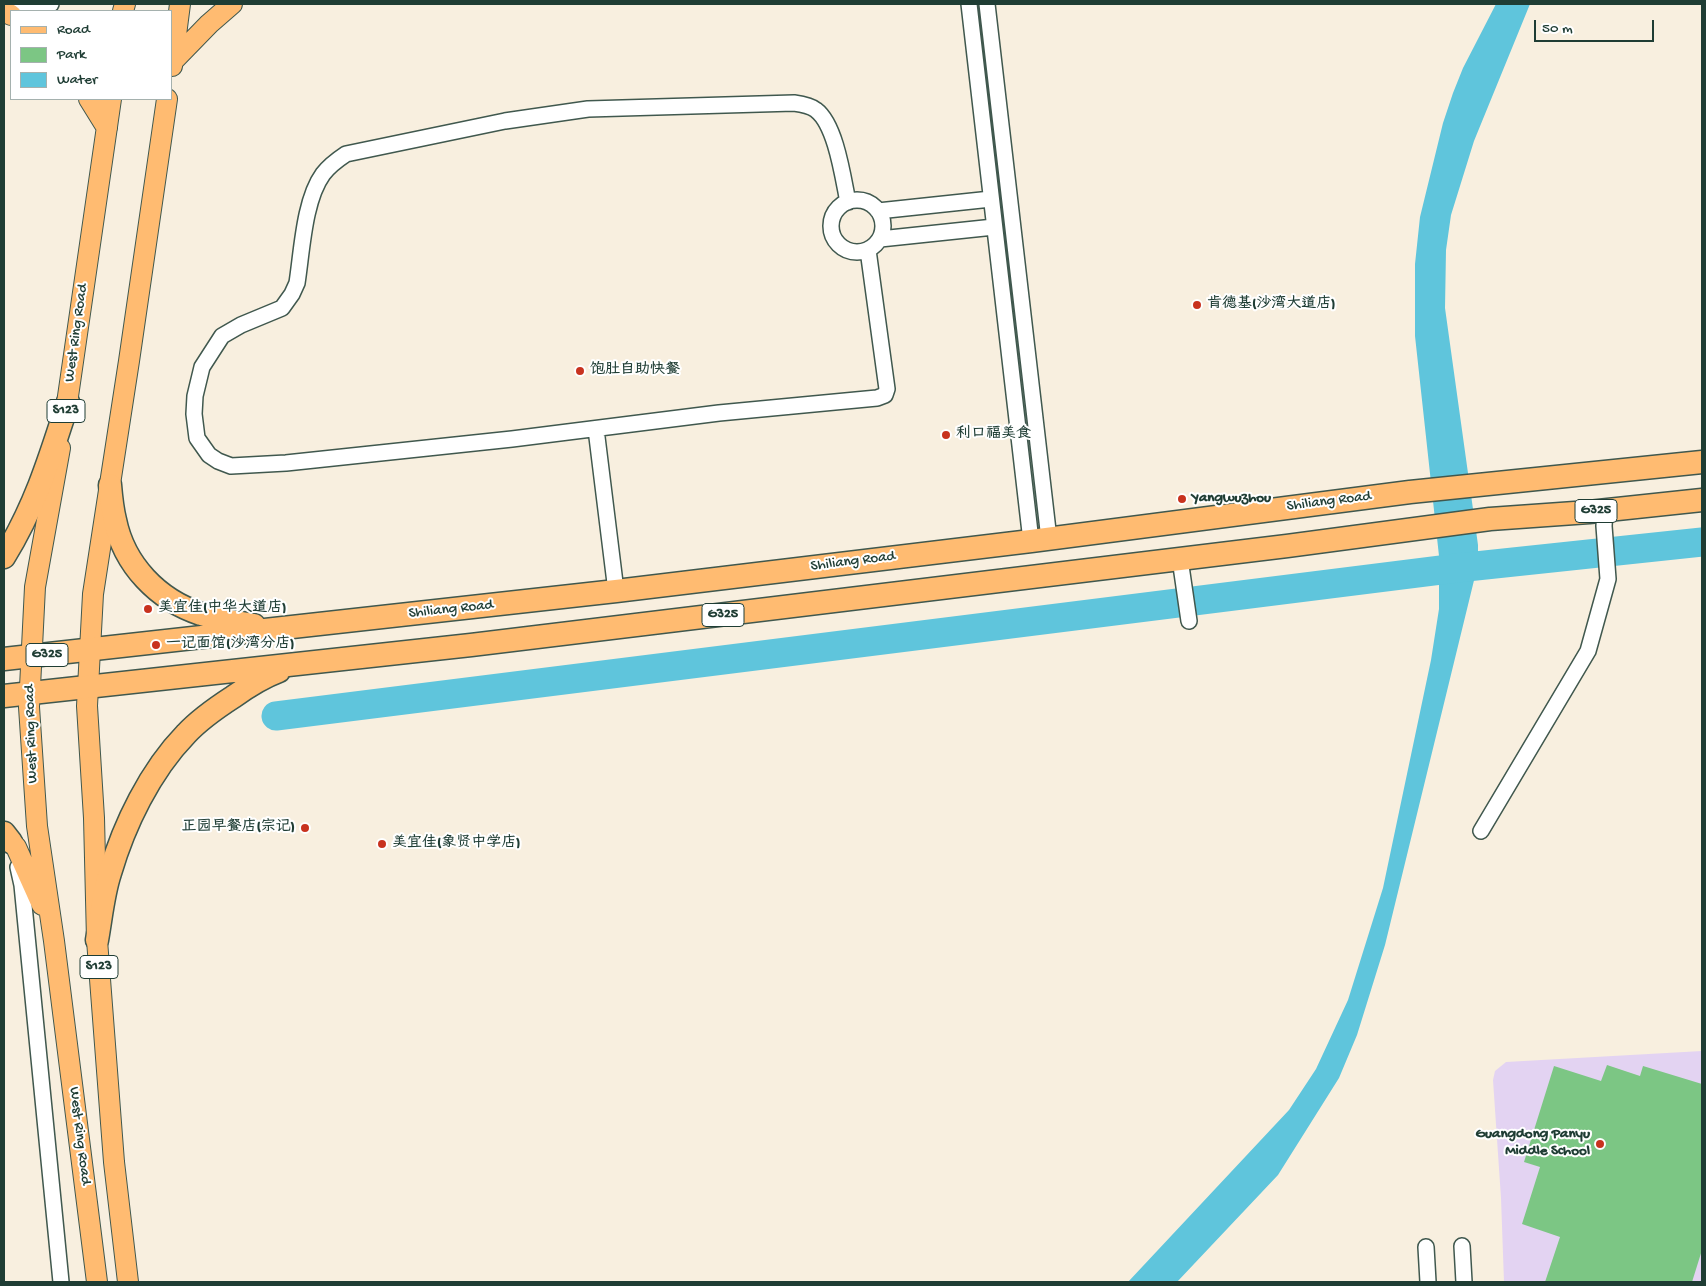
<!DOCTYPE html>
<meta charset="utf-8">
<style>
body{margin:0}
#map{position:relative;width:1706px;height:1286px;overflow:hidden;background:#f8efdf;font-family:"Gochi Hand",sans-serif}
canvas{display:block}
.frame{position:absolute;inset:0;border:5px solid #1f3d34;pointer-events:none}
.legend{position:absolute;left:10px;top:10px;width:162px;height:90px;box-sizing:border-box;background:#fff;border:1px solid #a5b1ae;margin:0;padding:6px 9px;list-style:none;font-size:15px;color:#1f3d34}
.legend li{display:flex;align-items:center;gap:10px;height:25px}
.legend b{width:25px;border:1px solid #a5b1ae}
.scale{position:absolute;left:1534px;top:20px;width:120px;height:22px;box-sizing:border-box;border:2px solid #1f3d34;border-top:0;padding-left:6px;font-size:15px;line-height:18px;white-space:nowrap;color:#1f3d34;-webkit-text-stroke:4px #fff;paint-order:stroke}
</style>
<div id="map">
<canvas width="1706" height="1286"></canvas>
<div class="frame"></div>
<ul class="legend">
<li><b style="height:6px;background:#ffbb71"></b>Road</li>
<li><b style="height:14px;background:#7cc684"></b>Park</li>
<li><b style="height:14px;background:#5fc5dc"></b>Water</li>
</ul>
<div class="scale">50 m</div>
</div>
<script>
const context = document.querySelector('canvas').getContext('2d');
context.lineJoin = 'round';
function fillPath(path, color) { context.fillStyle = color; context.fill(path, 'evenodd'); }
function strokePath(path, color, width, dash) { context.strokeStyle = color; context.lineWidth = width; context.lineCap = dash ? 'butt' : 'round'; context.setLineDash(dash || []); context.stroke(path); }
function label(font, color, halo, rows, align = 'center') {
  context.font = font + ' "Gochi Hand","LXGW WenKai TC",sans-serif'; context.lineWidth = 4; context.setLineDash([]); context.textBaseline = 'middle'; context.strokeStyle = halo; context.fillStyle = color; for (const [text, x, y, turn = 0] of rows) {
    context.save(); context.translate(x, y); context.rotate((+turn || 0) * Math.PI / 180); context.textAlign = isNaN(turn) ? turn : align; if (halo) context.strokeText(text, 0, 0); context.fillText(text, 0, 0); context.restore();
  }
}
const built = new Path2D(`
 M1702 1051V1282H1504L1501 1198 1493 1080 1495 1071 1506 1062Z`);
const green = new Path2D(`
 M1607 1065 1640 1076 1643 1066 1702 1084V1250L1692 1282H1545L1560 1237 1522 1224 1540 1167 1524 1162 1554 1066 1601 1081Z`);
const water = new Path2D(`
 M1496 4H1530L1474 141 1451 215 1446 250 1445 308 1478 545V564L1385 945 1357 1035 1339 1078 1278 1175 1177 1282H1128L1289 1110 1316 1069 1348 1000 1383 888 1431 660 1439 609V556L1415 336V264L1420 217 1443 123 1453 93 1463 68Z`);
const river = new Path2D(`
 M276 716 1457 568 1702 542`);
const minor = new Path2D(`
 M969 4 1031 541
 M987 4 1049 539
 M4 9 51 4
 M831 226a26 26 0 1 1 52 0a26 26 0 1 1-52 0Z
 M848 202C843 178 836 125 816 110 811 106 801 104 794 103L588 109 505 121 346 154C337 160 329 166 323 174 304 200 302 251 297 283L292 294 282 308 241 325 222 336 202 367 195 396 194 414 197 438 209 455 218 461 231 466 286 463 512 439 719 413 877 398 885 395 887 389 868 250
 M878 211 991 199
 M880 239 994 227
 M596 429 616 591
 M1180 559 1189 621
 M1481 831 1588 651 1608 579 1604 526 1605 510
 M18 867 22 885 61 1282
 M1462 1246 1464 1282
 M1426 1247 1428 1282`);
const major = new Path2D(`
 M4 11 11 15
 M123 11 125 4
 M172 62 209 24 232 4
 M172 66 180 4
 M89 99 107 128
 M65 417 111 99
 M60 448 35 587 29 707 37 826 54 941 97 1282
 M11 842 16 847 42 905
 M128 1282 114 1162 97 940 94 818 87 706 93 594 129 361 167 99`);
const highway = new Path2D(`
 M110 485C111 497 112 508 115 520 124 565 158 600 201 614 218 620 236 622 254 625
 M4 557C35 507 50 458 68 402
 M4 659 616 591 1031 541 1410 492 1702 462
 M4 696 471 645 1287 546 1490 519 1589 512 1702 500
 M4 833 11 842
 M97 940C101 918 103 894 110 873 124 825 150 771 186 734 199 720 216 708 233 697 247 687 263 677 279 671`);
const markers = [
 [1197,305,5,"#c8321e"],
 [580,371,5,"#c8321e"],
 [946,435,5,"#c8321e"],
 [1182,499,5,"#c8321e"],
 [148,609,5,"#c8321e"],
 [156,645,5,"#c8321e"],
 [305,828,5,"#c8321e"],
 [382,844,5,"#c8321e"],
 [1600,1144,5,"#c8321e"]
];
const shields = [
 [66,411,38],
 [1596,511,42],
 [723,615,42],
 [47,655,42],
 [99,967,38]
];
const shieldNames = [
 ["S123",66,411],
 ["G325",1596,511],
 ["G325",723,615],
 ["G325",47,655],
 ["S123",99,967]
];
const poiNames = [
 ["肯德基(沙湾大道店)",1207,305],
 ["饱肚自助快餐",590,371],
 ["利口福美食",956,435],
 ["Yangwuzhou",1192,499],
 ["美宜佳(中华大道店)",158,609],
 ["一记面馆(沙湾分店)",166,645],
 ["正园早餐店(宗记)",295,828,"right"],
 ["美宜佳(象贤中学店)",392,844],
 ["Guangdong Panyu",1590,1135,"right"],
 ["Middle School",1590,1152,"right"]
];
const streetNames = [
 ["West Ring Road",77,333,-82],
 ["Shiliang Road",1329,502,-7],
 ["Shiliang Road",853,562,-7],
 ["Shiliang Road",451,610,-6],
 ["West Ring Road",32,734,-92],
 ["West Ring Road",79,1136,83]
];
fillPath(built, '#e3d3f2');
fillPath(green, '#7cc684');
fillPath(water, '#5fc5dc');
strokePath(river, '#5fc5dc', 29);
strokePath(minor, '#40584e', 18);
strokePath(major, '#40584e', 22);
strokePath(highway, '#40584e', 25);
strokePath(minor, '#fff', 15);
strokePath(major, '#ffbb71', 20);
strokePath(highway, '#ffbb71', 22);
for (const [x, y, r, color] of markers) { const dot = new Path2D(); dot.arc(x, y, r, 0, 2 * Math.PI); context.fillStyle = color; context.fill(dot); strokePath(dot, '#fff', 2); }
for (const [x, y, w] of shields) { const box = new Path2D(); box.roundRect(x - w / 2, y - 11.5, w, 23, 4); context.fillStyle = '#fff'; context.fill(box); strokePath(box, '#1f3d34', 1); }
label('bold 14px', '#1f3d34', null, shieldNames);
label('bold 15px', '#1f3d34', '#fff', poiNames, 'left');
label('15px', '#1f3d34', '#fff', streetNames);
</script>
